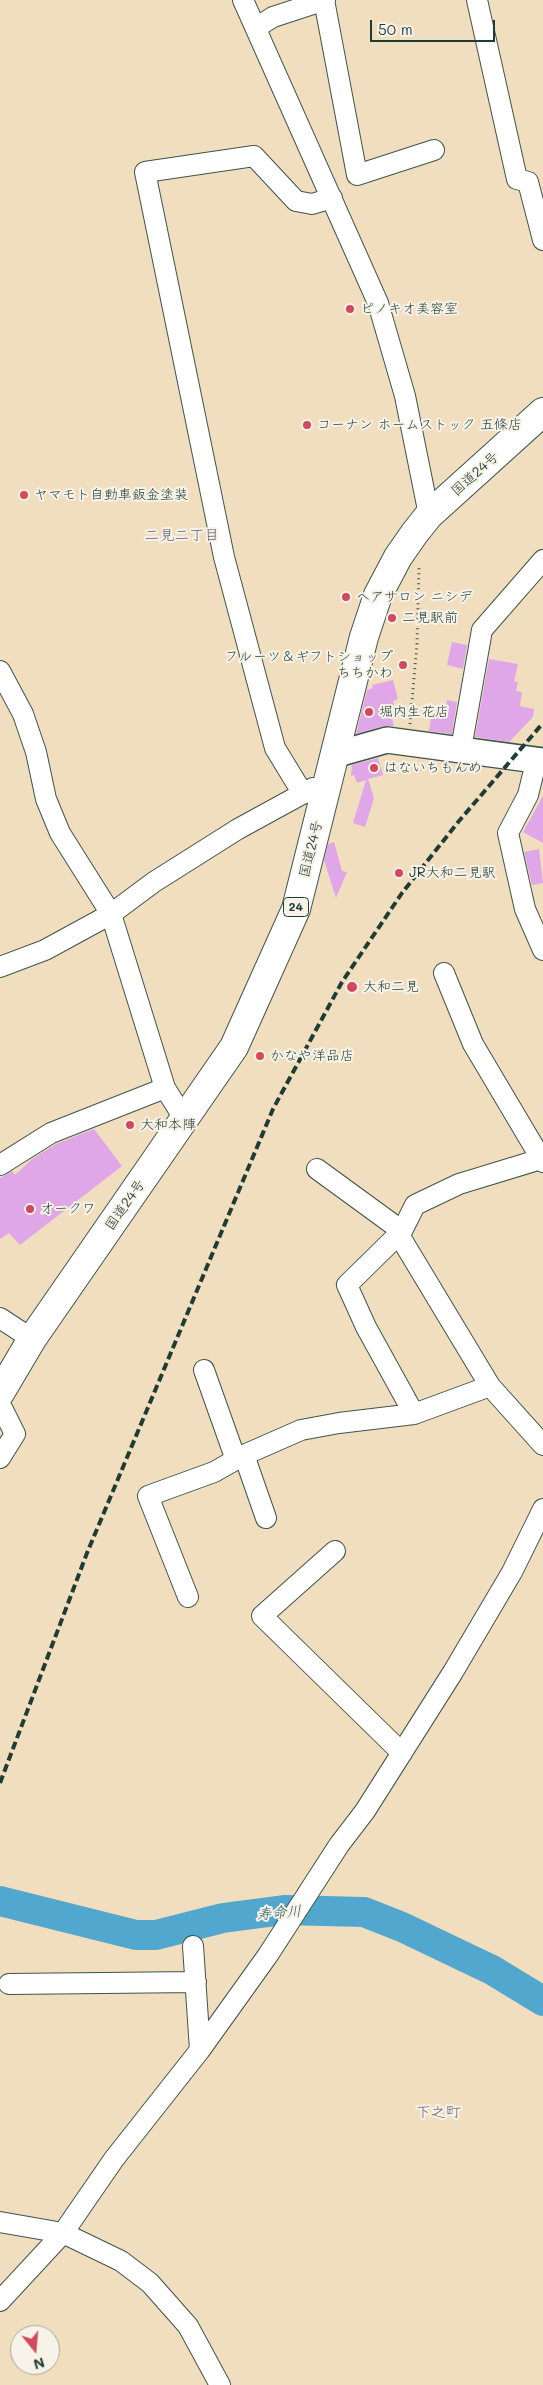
<!DOCTYPE html>
<meta charset="utf-8">
<style>
body{margin:0}
#map{position:relative;width:543px;height:2385px;overflow:hidden;background:#f1debf;font-family:Mali,sans-serif}
canvas{display:block}
.north{position:absolute;left:10px;top:2325px;width:50px;height:50px;box-sizing:border-box;background:#f7f3e8;border:1px solid #a1aaa0;border-radius:50%;rotate:163deg;font-size:14px;font-weight:700;line-height:20px;text-align:center;color:#1f3d34}
.north::after{content:'';display:block;margin:auto;width:18px;height:22px;background:#d1495b;clip-path:polygon(50% 0,100% 100%,50% 72%,0 100%)}
.scale{position:absolute;left:370px;top:20px;width:125px;height:22px;box-sizing:border-box;border:2px solid #1f3d34;border-top:0;padding-left:6px;font-size:15px;line-height:18px;white-space:nowrap;color:#1f3d34;-webkit-text-stroke:4px #f7f3e8;paint-order:stroke}
</style>
<div id="map">
<canvas width="543" height="2385"></canvas>
<div class="north">N</div>
<div class="scale">50 m</div>
</div>
<script>
const context = document.querySelector('canvas').getContext('2d');
context.lineJoin = 'round';
function strokePath(path, color, width, dash) { context.strokeStyle = color; context.lineWidth = width; context.lineCap = dash ? 'butt' : 'round'; context.setLineDash(dash || []); context.stroke(path); }
function fillPath(path, color) { context.fillStyle = color; context.fill(path, 'evenodd'); }
function label(font, color, halo, rows, align = 'center') {
  context.font = font + ' Mali,"Klee One",sans-serif'; context.lineWidth = 4; context.setLineDash([]); context.textBaseline = 'middle'; context.strokeStyle = halo; context.fillStyle = color; for (const [text, x, y, turn = 0] of rows) {
    context.save(); context.translate(x, y); context.rotate((+turn || 0) * Math.PI / 180); context.textAlign = isNaN(turn) ? turn : align; if (halo) context.strokeText(text, 0, 0); context.fillText(text, 0, 0); context.restore();
  }
}
const river = new Path2D(`
 M0 1901 136 1935H156L223 1918 284 1910 364 1912 402 1927 492 1970 543 2001`);
const building = new Path2D(`
 M452 642 467 645 463 669 447 665Z
 M489 659 518 664 514 681 518 682 516 691 522 692 520 706 534 709 533 717 509 742 475 737Z
 M393 680 398 699 393 701 398 718 392 719 394 726H383L356 734 367 690 373 688 372 685Z
 M447 700 457 702 452 734 429 731 432 712 445 714Z
 M378 758 383 775 368 779 374 798 365 827 353 823 366 780 357 783 354 775 351 776 352 765Z
 M543 796V843L523 832Z
 M334 842 342 871 347 872 336 898 324 860 328 844Z
 M539 849 543 883 532 885 524 852Z
 M94 1129 122 1166 20 1245 9 1233 0 1239V1178L12 1171 15 1175 32 1159 56 1144Z`);
const path = new Path2D(`
 M410 724 417 644 419 566`);
const minor = new Path2D(`
 M243 0 378 303 405 396 429 515
 M324 0 357 175 434 150
 M477 0 517 179 528 182 543 240
 M257 27 273 17 325 0
 M0 671 23 714 36 752 46 799 60 833 111 914 165 1088 185 1120
 M461 749 482 630 543 560
 M536 762 528 795 508 833 525 909 543 950
 M303 794 275 748 224 557 145 172 254 156 296 201 312 204 332 198
 M0 967 45 950 111 914 154 882 238 829 313 788
 M444 973 473 1044 543 1162
 M0 1165 51 1133 165 1088
 M317 1169 402 1231
 M399 1235 490 1386 543 1445
 M0 1318 32 1339
 M204 1370 236 1460
 M0 1404 15 1434 0 1458
 M414 1414 366 1327 347 1285 402 1231 415 1205 459 1184 541 1159 543 1156
 M244 1455 266 1518
 M335 1551 262 1616 402 1753
 M188 1597 148 1496 214 1472 244 1455 301 1430 339 1423 414 1414 490 1386
 M193 1946 200 2050
 M9 1984 196 1982
 M0 2222 63 2233 121 2261 150 2283 188 2326 220 2385
 M0 2301 63 2233 114 2159 200 2050 268 1955 339 1845 365 1811 453 1672 512 1572 543 1509`);
const major = new Path2D(`
 M334 755 387 740 543 761`);
const highway = new Path2D(`
 M0 1393 32 1339 234 1047 296 909 364 637 378 595 398 557 414 534 429 515 543 412`);
const rail = new Path2D(`
 M0 1783 87 1553 273 1109 342 982 402 893 459 821 543 723`);
const markers = [
 [350,309,5,"#d1495b"],
 [307,425,5,"#d1495b"],
 [24,495,5,"#d1495b"],
 [346,597,5,"#d1495b"],
 [392,618,5,"#d1495b"],
 [403,665,5,"#d1495b"],
 [369,712,5,"#d1495b"],
 [374,768,5,"#d1495b"],
 [399,873,5,"#d1495b"],
 [352,987,6,"#d1495b"],
 [260,1056,5,"#d1495b"],
 [130,1125,5,"#d1495b"],
 [30,1209,5,"#d1495b"]
];
const shields = [
 [296,907,25]
];
const shieldNames = [
 ["24",296,907]
];
const poiNames = [
 ["ピノキオ美容室",360,309],
 ["コーナン ホームストック 五條店",317,425],
 ["ヤマモト自動車鈑金塗装",34,495],
 ["ヘアサロン ニシデ",356,597],
 ["二見駅前",402,618],
 ["フルーツ＆ギフトショップ",393,657,"right"],
 ["ちちかわ",393,673,"right"],
 ["堀内生花店",379,712],
 ["はないちもんめ",384,768],
 ["JR大和二見駅",409,873],
 ["大和二見",363,987],
 ["かなや洋品店",270,1056],
 ["大和本陣",140,1125],
 ["オークワ",40,1209]
];
const streetNames = [
 ["国道24号",475,474,-42],
 ["国道24号",311,849,-76],
 ["国道24号",125,1205,-55]
];
const neighbourhoodNames = [
 ["二見二丁目",182,535],
 ["下之町",438,2112]
];
const waterNames = [
 ["寿命川",279,1913,-4]
];
strokePath(river, '#51a7ce', 30);
fillPath(building, '#dfa7e7');
strokePath(minor, '#3e5549', 22);
strokePath(major, '#3e5549', 28);
strokePath(highway, '#3e5549', 30);
strokePath(path, '#3e5549', 3, [1, 4]);
strokePath(minor, '#fff', 20);
strokePath(major, '#fff', 25);
strokePath(highway, '#fff', 28);
strokePath(rail, '#1f3d34', 4, [8, 4]);
for (const [x, y, r, color] of markers) { const dot = new Path2D(); dot.arc(x, y, r, 0, 2 * Math.PI); context.fillStyle = color; context.fill(dot); strokePath(dot, '#f7f3e8', 2); }
for (const [x, y, w] of shields) { const box = new Path2D(); box.roundRect(x - w / 2, y - 9.5, w, 19, 4); context.fillStyle = '#f7f3e8'; context.fill(box); strokePath(box, '#1f3d34', 1); }
label('bold 12px', '#1f3d34', null, shieldNames);
label('14px', '#1f3d34', '#f7f3e8', poiNames, 'left');
label('14px', '#1f3d34', '#f7f3e8', streetNames);
label('15px', '#626273', '#f7f3e8', neighbourhoodNames);
label('italic 15px', '#2e5d62', '#f7f3e8', waterNames);
</script>
